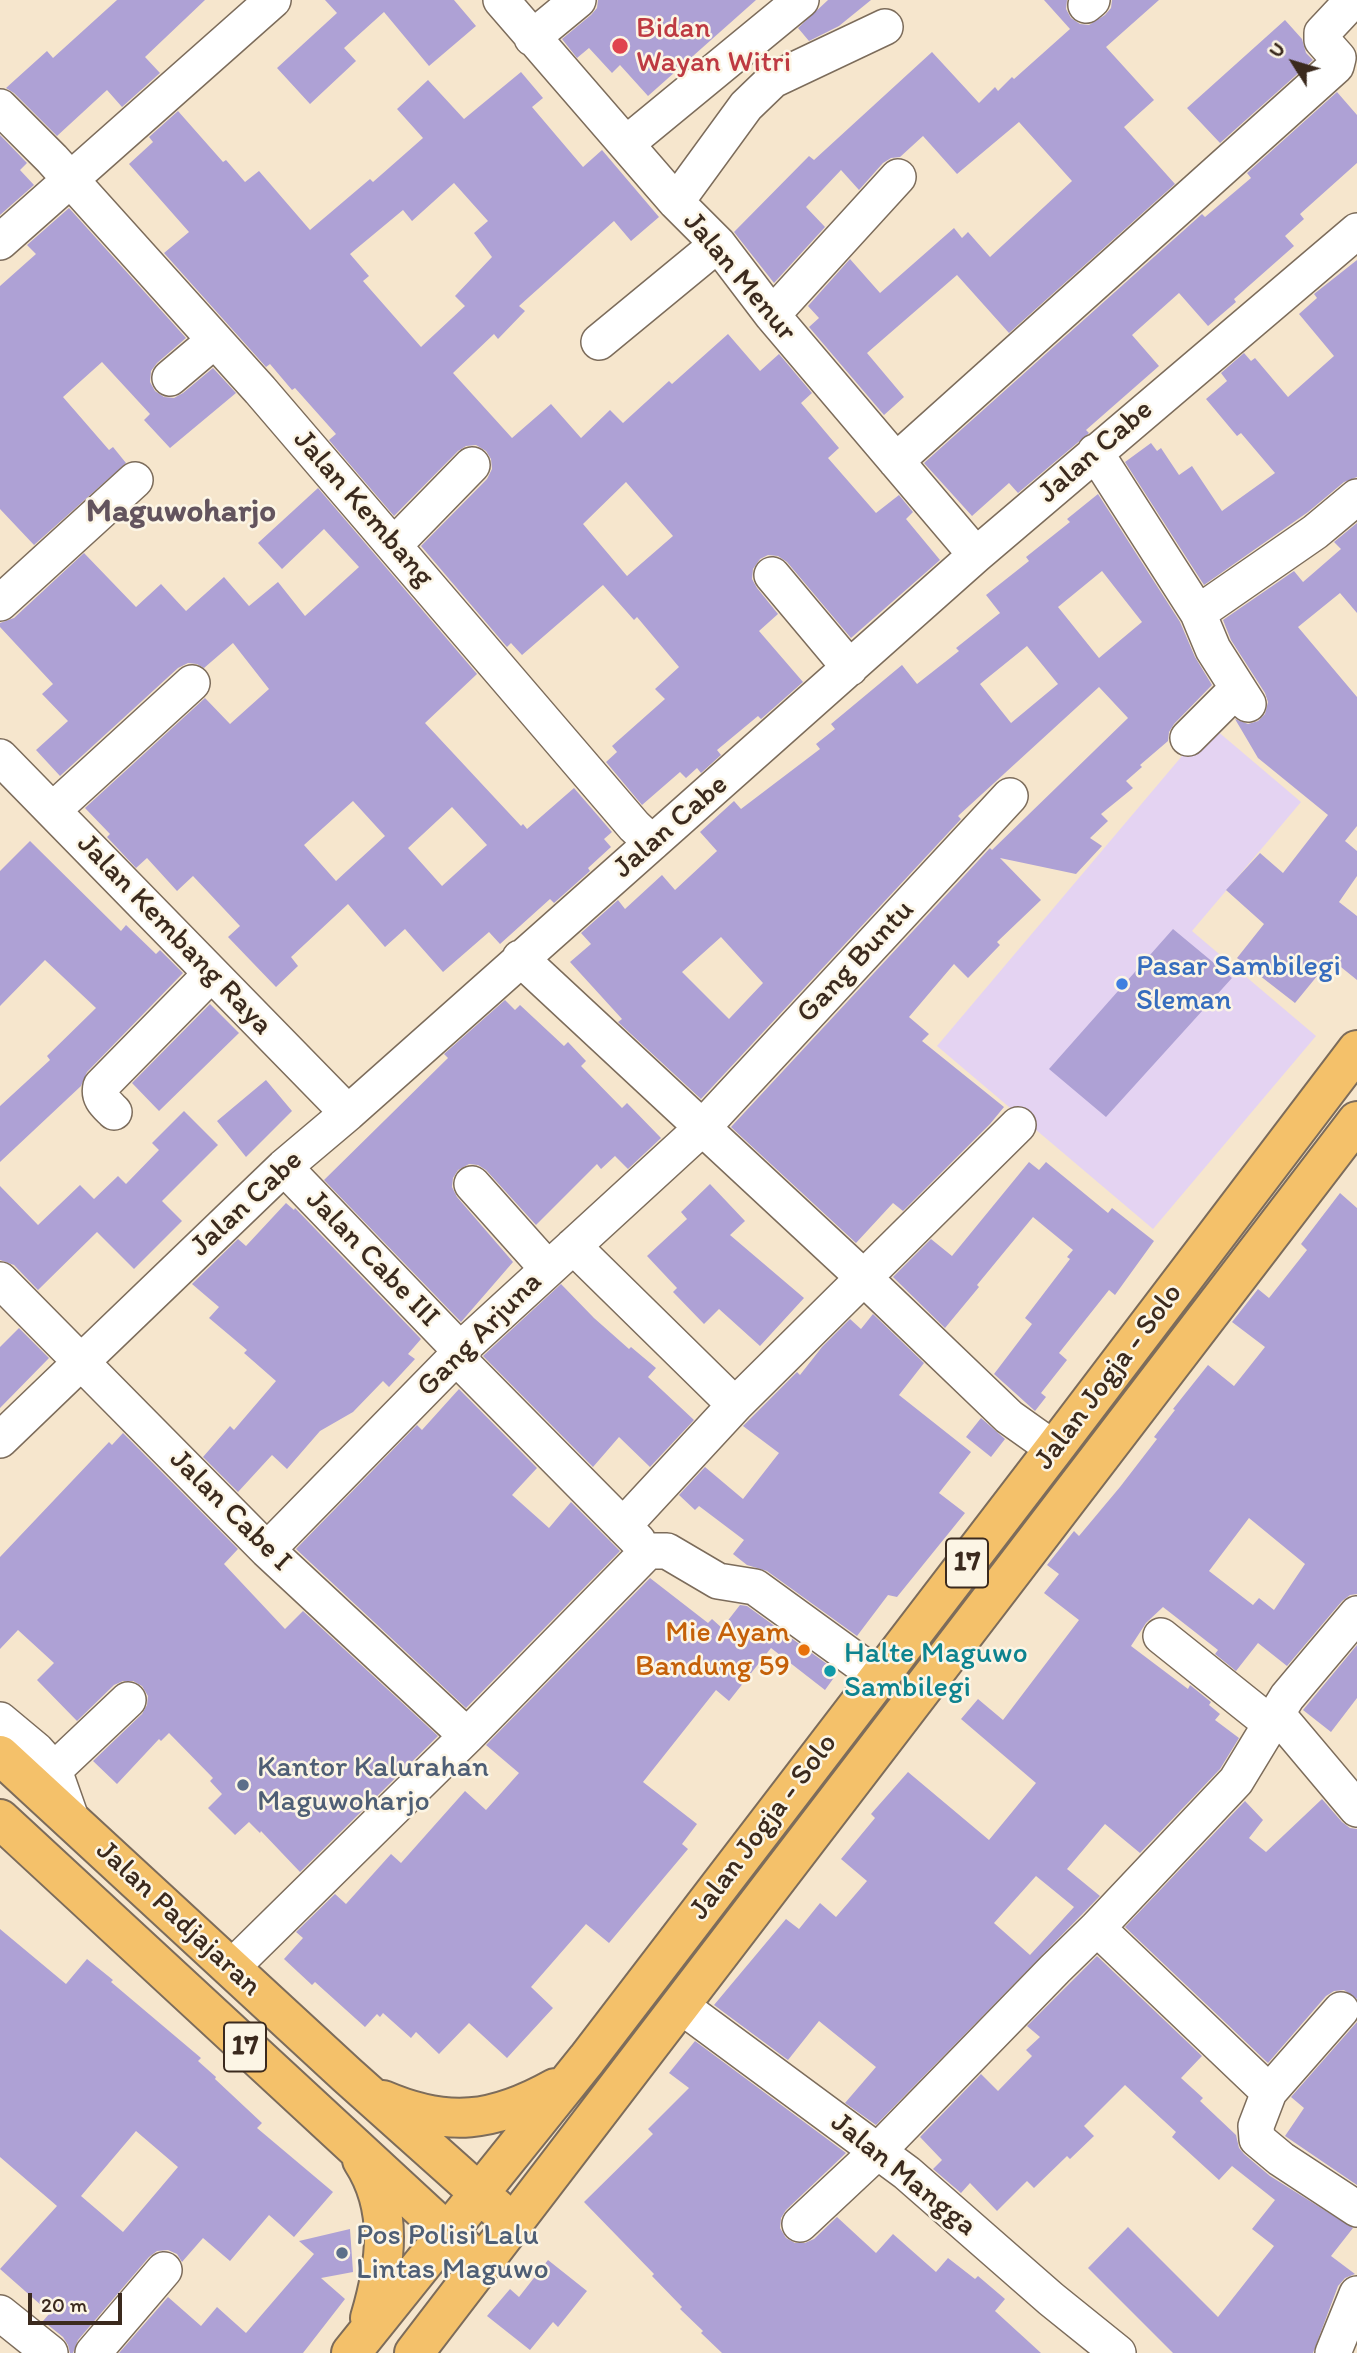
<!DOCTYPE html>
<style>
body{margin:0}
#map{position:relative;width:1357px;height:2353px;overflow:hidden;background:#f6e6cd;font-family:Itim,sans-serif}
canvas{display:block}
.north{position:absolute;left:1259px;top:28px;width:70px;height:70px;-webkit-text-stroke:5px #fcf5e5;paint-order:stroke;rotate:307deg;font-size:19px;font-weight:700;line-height:28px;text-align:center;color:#3b2a1e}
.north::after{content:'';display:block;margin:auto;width:24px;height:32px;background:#3b2a1e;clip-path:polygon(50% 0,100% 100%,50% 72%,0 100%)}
.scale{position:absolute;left:28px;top:2293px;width:94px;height:32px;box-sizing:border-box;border:4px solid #3b2a1e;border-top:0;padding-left:9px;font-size:21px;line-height:24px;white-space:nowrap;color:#3b2a1e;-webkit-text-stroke:5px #fcf5e5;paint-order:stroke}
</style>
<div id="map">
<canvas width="1357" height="2353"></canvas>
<div class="north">U</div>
<div class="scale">20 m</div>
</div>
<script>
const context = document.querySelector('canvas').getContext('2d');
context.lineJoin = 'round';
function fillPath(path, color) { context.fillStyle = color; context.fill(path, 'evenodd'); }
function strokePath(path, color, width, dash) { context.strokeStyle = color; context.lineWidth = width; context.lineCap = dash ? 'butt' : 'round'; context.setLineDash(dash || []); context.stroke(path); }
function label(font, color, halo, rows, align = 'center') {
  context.font = font + ' Itim,sans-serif'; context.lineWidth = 5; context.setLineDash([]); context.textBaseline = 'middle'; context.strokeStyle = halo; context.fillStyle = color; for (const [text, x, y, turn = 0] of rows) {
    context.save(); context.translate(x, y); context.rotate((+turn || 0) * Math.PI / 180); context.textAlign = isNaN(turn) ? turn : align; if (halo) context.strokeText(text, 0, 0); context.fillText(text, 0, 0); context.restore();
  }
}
const built = new Path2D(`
 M1209 724 1301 802 1192 931 1316 1036 1153 1229 937 1046Z`);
const building = new Path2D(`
 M117 0H205L145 57 160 73 122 107 107 90 57 136 14 93 6 88 47 51 53 58Z
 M325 0H454L476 26 429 66 384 12 344 48 356 61 310 104 277 68 337 13Z
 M598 0H756L648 96 620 65 612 73 589 48 577 58 562 39 591 15 597 8Z
 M828 0H871L839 26 809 41 798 28Z
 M1044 0H1067L1066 9 1071 18 1080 24 1089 25 1105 15 1111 8 1112 0H1159L1106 47 1154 100 1124 127 1175 184 1009 333 957 275 867 353 904 397 884 415 809 327 819 318 808 306 850 259 880 293 954 228 962 238 968 232 990 257 1072 181 1019 122 957 174 923 136 900 157 891 158 883 163 859 190 841 170 806 207 825 227 774 283 734 232 809 156 814 160 932 52 979 103 995 87 998 91 1012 77 1014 79 1070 29Z
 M1285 20 1302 39 1306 53 1313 60 1220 143 1187 108Z
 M521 72 543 98 532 107 583 167 602 150 659 217 631 241 614 221 519 306 525 311 498 339 494 334 453 373 512 438 551 404 581 438 610 410 623 423 669 381 672 384 728 334 760 371 779 354 812 393 801 403 839 448 828 458 876 513 899 495 913 512 906 519 940 560 851 638 787 562 778 556 768 555 760 559 753 569 752 579 757 588 778 614 759 631 803 682 761 719 758 716 717 750 721 755 701 773 697 768 686 778 680 772 642 805 606 762 617 752 612 746 665 699 655 689 679 667 637 617 634 620 603 585 522 655 511 643 507 647 421 546 487 479 492 469 491 459 486 451 476 445 466 446 458 451 394 516 329 440 336 434 295 388 292 390 270 364 266 367 164 253 189 232 129 164 153 142 149 137 178 111 223 162 226 160 245 182 259 171 310 230 370 179 373 182 423 138 397 109 428 80 464 119ZM454 183 488 221 474 233 492 257 455 296 465 306 421 347 363 281 369 276 350 254 403 210 412 221ZM626 482 673 536 627 576 583 524Z
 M1337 92 1357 115V163L1300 214 1304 219 1285 236 1294 246 1234 299 1236 302 1208 326 1179 293 1132 335 1159 366 1086 430 1089 433 1018 493 1009 483 972 516 924 463 1202 214 1205 217 1251 178 1247 173Z
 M0 135 27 163 20 170 34 185 0 215Z
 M69 208 186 338 157 363 151 371 150 382 155 391 164 397 174 398 183 393 213 368 236 393 170 448 144 420 150 414 102 362 63 397 109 450 113 447 126 463 34 545 0 509V286L36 254 27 245Z
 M1357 260V477L1344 482 1308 512 1204 585 1125 462 1151 443 1157 451 1161 448 1179 475 1192 466 1222 511 1275 473 1241 433 1237 436 1206 399 1227 381 1221 373 1244 353 1251 361 1255 358 1288 397 1334 356 1299 314 1317 298 1314 294Z
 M318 488 477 674 425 723 521 826 523 824 527 829 574 788 612 832 604 839 611 847 588 868 590 871 554 903 550 899 500 944 489 932 443 972 405 929 385 947 348 904 291 957 298 966 276 987 228 937 240 926 193 876 177 891 147 858 136 868 107 837 110 834 85 808 205 698 230 724 269 689 233 643 204 668 197 664 188 663 178 668 60 776 36 750 68 721 42 694 53 684 0 627V623L14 618 84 553 136 607 161 584 186 611 224 577 249 606 278 582 305 616 359 567 324 529 282 569 258 543ZM353 801 385 836 336 881 304 845ZM452 807 487 845 442 886 408 848Z
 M1098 494 1180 622 1195 657 1212 685 1174 724 1169 732 1168 741 1140 765 1142 767 1126 781 1133 788 1101 814 1108 821 1090 838 1102 846 1076 874 1000 858 1041 900 997 942 1000 945 968 978 954 964 909 1017 929 1034 922 1041 1004 1107 990 1124 903 1211 893 1203 856 1243 731 1127 990 848 992 850 1128 718 1099 687 958 816 961 819 701 1099 618 1022 622 1019 570 962 591 944 581 933 618 900 625 909 662 875 675 890 717 851 700 832 734 801 741 809 820 749 816 744 835 729 831 724 902 665 917 684 959 651 956 648 1000 613 986 595 1029 561 1026 557 1070 522 1067 519ZM1102 571 1142 622 1099 658 1058 607ZM1027 646 1058 684 1011 723 980 684ZM721 937 763 983 729 1019 682 972Z
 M1357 523V613L1340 593 1298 627 1357 697V826L1345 841 1357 851V876L1339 902 1357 916V980L1331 959 1295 1003 1237 958 1264 924 1226 890 1260 853 1283 873 1328 815 1258 758 1235 719 1248 724 1258 721 1265 714 1268 702 1265 693 1231 640 1223 620 1294 571 1303 582 1341 549 1334 542Z
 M30 841 121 931 126 925 156 954 160 950 183 973 87 1072 81 1086 0 1162V1106L50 1060 47 1056 96 1008 45 960 0 1006V871Z
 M1173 929 1232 978 1106 1117 1049 1069Z
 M505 1000 515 1010 520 1005 564 1046 568 1042 586 1061 581 1066 622 1108 627 1103 661 1138 628 1169 615 1156 601 1169 597 1164 536 1225 486 1170 478 1165 469 1164 458 1170 453 1178 452 1187 457 1197 513 1262 461 1322 324 1180 448 1058 444 1054Z
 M210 1004 239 1033 159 1111 132 1083Z
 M266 1080 292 1111 246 1157 217 1121Z
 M184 1111 218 1145 162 1201 182 1221 134 1269 97 1232 38 1290 14 1265 0 1260V1186L38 1225 80 1185 94 1199 118 1176 126 1184 159 1150 152 1143Z
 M1029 1162 1039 1170 1046 1162 1108 1213 1112 1208 1154 1241 1115 1295 1109 1290 1059 1353 1067 1360 1041 1393 1046 1397 1035 1411 994 1374 1032 1324 1025 1318 1070 1259 1067 1257 1073 1250 1033 1217 977 1285 979 1287 945 1328 893 1277 931 1239 952 1256Z
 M710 1184 745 1221 730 1235 804 1298 760 1346 719 1309 704 1324 673 1292 677 1288 647 1256 687 1219 681 1212Z
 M1340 1193 1357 1208V1594L1350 1595 1342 1601 1287 1666 1258 1643 1236 1671 1215 1654 1218 1650 1163 1607 1146 1623 1131 1646 1188 1689 1190 1685 1211 1702 1209 1705 1220 1714 1215 1720 1239 1738 1220 1769 1140 1853 1105 1824 1067 1869 1100 1896 876 2125 845 2103 876 2067 819 2021 788 2060 714 2005 786 1919 799 1929 820 1903 836 1917 867 1881 841 1859 875 1818 871 1814 908 1772 989 1840 1036 1783 961 1719 978 1699 1003 1720 1079 1620 1044 1593 1059 1574 1047 1565 1074 1531 1079 1536 1120 1487 1157 1439 1154 1437 1175 1410 1173 1409 1208 1365 1234 1386 1265 1347 1232 1322 1258 1289 1269 1298 1307 1250 1301 1244ZM1249 1518 1305 1564 1274 1610 1259 1598 1253 1605 1209 1571ZM1036 1876 1074 1907 1030 1955 994 1923Z
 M286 1203 294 1210 295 1208 421 1339 408 1354 415 1359 389 1387 383 1381 353 1412 320 1431 287 1469 272 1455 238 1492 203 1457 230 1426 234 1430 276 1381 244 1353 247 1350 209 1318 219 1307 192 1284 238 1239 246 1246Z
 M561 1284 594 1318 629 1349 631 1347 656 1368 648 1377 694 1420 650 1467 619 1437 593 1467 483 1356Z
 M873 1314 924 1363 899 1395 971 1452 939 1493 965 1513 897 1597 888 1595 857 1636 767 1571 747 1565 733 1554 744 1540 699 1506 695 1510 679 1495 705 1467 743 1499 779 1453 743 1426 797 1372 800 1375 822 1347 850 1319 861 1329Z
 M19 1328 49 1358 0 1408V1347Z
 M459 1389 537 1468 512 1495 549 1528 571 1502 620 1551 466 1708 296 1549 417 1425 422 1430Z
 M981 1418 1005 1439 991 1457 966 1437Z
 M123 1433 238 1549 224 1564 285 1629 303 1611 438 1736 300 1872 261 1831 260 1833 249 1822 235 1835 208 1808 222 1794 210 1781 213 1778 169 1733 161 1741 159 1739 117 1784 93 1761 142 1714 147 1705 148 1696 142 1686 133 1681H123L114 1685 77 1721 37 1680 54 1663 18 1630 0 1649V1557L109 1442 112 1445Z
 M650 1578 708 1623 712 1619 722 1628 740 1605 747 1606 838 1672 825 1690 771 1648 729 1701 716 1690 643 1782 697 1824 682 1844 688 1849 609 1943 586 1924 531 1987 553 2008 507 2058 469 2023 439 2054 416 2032 411 2038 383 2013 380 2017 377 2014 365 2027 315 1982 312 1985 284 1959 303 1938 296 1932 335 1894 346 1904 391 1854 401 1863 465 1791 486 1810 519 1773 486 1745Z
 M1357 1645V1698L1331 1732 1303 1710Z
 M1322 1799 1342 1822 1350 1828 1357 1829V1999L1344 1990 1334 1991 1326 1996 1268 2063 1125 1927 1245 1801 1263 1820 1249 1838 1266 1852Z
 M0 1929 66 1984 87 1959 113 1980 111 1982 201 2058 198 2061 216 2077 215 2079 262 2123 257 2128 333 2192 294 2237 269 2215 230 2261 203 2238 182 2262 177 2254 168 2250 157 2251 149 2257 78 2340 73 2353H70L68 2345 63 2337 43 2321 50 2313 0 2269 57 2206 0 2157ZM136 2131 178 2167 123 2232 81 2196Z
 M1097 1956 1202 2056 1181 2078 1203 2098 1200 2101 1236 2135 1239 2148 1244 2154 1270 2176 1353 2228 1331 2256 1355 2274 1345 2278 1338 2286 1313 2353H1173L1088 2268 1128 2227 1218 2317 1274 2246 1252 2229 1275 2200 1232 2166 1219 2180 1172 2137 1176 2132 1125 2085 1084 2126 1094 2136 1070 2159 1067 2156 1034 2188 1027 2181 997 2211 970 2183 961 2193 933 2169 942 2160 920 2137 981 2074 998 2091 1032 2056 1026 2050 1040 2037 1027 2026Z
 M1357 2022V2185L1285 2136 1304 2108 1291 2097Z
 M695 2041 846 2153 786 2210 781 2218 780 2228 786 2238 795 2243H805L814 2239 837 2217 876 2253 893 2234 936 2272 948 2258 975 2279 978 2276 1005 2299 995 2311 1041 2353H722L701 2333 703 2331 680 2309 682 2307 652 2276 654 2274 584 2202 653 2134 648 2129 689 2088 669 2073Z
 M350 2229 353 2272 321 2278 345 2299 303 2353H119L168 2297 201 2326 217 2307 246 2333 314 2254 299 2241Z
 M548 2260 587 2291 558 2327 553 2322 530 2350 487 2316 510 2289 519 2297Z`);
const minor = new Path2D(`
 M501 0 676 202 718 244 772 315 976 555
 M1086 5 1092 0
 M532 38 578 0
 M0 107 52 159 260 390 634 826 652 843
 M626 144 801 0
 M676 202 746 106 773 80 885 27
 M0 242 273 0
 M772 315 898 177
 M599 342 718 244
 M170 378 215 340
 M1095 452 1198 613 1213 649 1248 704
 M896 461 1336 66 1338 58 1322 40V33L1353 0
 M394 545 472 465
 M772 575 850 668
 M0 603 135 480
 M1198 613 1315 532 1357 497
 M1188 738 1238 688
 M0 757 348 1113
 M53 810 192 683
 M520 958 863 1277 1009 1417 1054 1449
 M114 1112C106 1104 98 1098 101 1086L210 975
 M284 1167 460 1350
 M472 1184 548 1269
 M573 1246 735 1405
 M0 1280 267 1550 467 1736
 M456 1357 638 1541
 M0 1440 284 1167 348 1113 976 555 1357 231
 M623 1526 735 1405 1018 1125
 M267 1550 456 1357 460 1350 701 1129 1010 796
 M1161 1636 1271 1724
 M1277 1714 1357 1809
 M0 1720 36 1750 54 1770 72 1821
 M54 1770 128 1700
 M1097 1928 1269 2092
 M231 1968 467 1736 648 1551H667L718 1581 755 1587 879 1677
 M681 2006 907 2173 1051 2299 1118 2353
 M1341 2010 1269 2092 1256 2126 1257 2139 1281 2159 1357 2209
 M800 2224 878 2151 1055 1969 1097 1928 1236 1781 1287 1697 1357 1614
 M0 2313 50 2353
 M93 2353 164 2270
 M1333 2353 1357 2294`);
const highway = new Path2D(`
 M0 1755 347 2075 497 2209
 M0 1819 464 2248
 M383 2100C448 2128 494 2122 555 2088
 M362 2160C394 2209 386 2264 370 2318
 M351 2353 587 2059 1054 1449 1357 1050
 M414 2353 1357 1121`);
const markers = [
 [620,46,9,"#e0444e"],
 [1122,984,7,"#3f7fe0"],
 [804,1650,7,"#e8710a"],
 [830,1671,7,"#0f9aa8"],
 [243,1785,7,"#5c6f8a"],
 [342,2253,7,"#5c6f8a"]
];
const shields = [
 [967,1563,42],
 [245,2047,42]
];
const shieldNames = [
 ["17",967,1563],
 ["17",245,2047]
];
const healthNames = [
 ["Bidan",636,29],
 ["Wayan Witri",636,63]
];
const streetNames = [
 ["Jalan Menur",739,277,50],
 ["Jalan Cabe",1096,452,-41],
 ["Jalan Kembang",363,509,49],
 ["Jalan Cabe",671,827,-41],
 ["Jalan Kembang Raya",174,935,46],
 ["Gang Buntu",856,962,-47],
 ["Jalan Cabe",247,1204,-43],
 ["Jalan Cabe III",372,1259,46],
 ["Gang Arjuna",480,1335,-45],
 ["Jalan Jogja - Solo",1109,1377,-53],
 ["Jalan Cabe I",230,1511,45],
 ["Jalan Jogja - Solo",764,1827,-53],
 ["Jalan Padjajaran",178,1919,43],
 ["Jalan Mangga",903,2175,39]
];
const shopNames = [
 ["Pasar Sambilegi",1136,967],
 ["Sleman",1136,1001]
];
const foodNames = [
 ["Mie Ayam",790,1633],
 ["Bandung 59",790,1667]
];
const cultureNames = [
 ["Halte Maguwo",844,1654],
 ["Sambilegi",844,1688]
];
const serviceNames = [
 ["Kantor Kalurahan",257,1768],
 ["Maguwoharjo",257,1802],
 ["Pos Polisi Lalu",356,2236],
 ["Lintas Maguwo",356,2270]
];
const quarterNames = [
 ["Maguwoharjo",181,513]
];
fillPath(built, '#e4d3f2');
fillPath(building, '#aea1d5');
strokePath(minor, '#7c6c5b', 38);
strokePath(highway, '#7c6c5b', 42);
strokePath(minor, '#fff', 35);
strokePath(highway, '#f4c16a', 38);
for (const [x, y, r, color] of markers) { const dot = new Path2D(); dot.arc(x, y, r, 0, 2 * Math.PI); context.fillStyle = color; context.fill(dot); strokePath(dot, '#fcf5e5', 2.5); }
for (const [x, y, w] of shields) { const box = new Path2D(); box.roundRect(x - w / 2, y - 24.5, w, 49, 5); context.fillStyle = '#fcf5e5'; context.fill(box); strokePath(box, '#3b2a1e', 2); }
label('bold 28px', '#3b2a1e', null, shieldNames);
label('30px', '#be3a42', '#fcf5e5', healthNames, 'left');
label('30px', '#3b2a1e', '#fcf5e5', streetNames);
label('30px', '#366cbe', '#fcf5e5', shopNames, 'left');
label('30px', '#c56008', '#fcf5e5', foodNames, 'right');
label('30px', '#0d838f', '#fcf5e5', cultureNames, 'left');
label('30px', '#4e5e75', '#fcf5e5', serviceNames, 'left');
label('bold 33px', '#63545e', '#fcf5e5', quarterNames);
</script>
